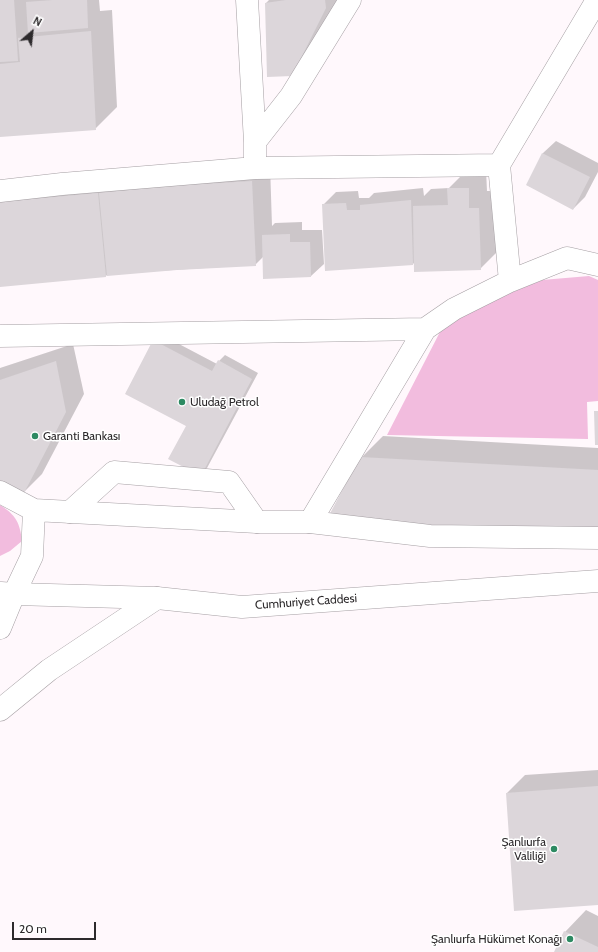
<!DOCTYPE html>
<meta charset="utf-8">
<style>
body{margin:0}
#map{position:relative;width:598px;height:952px;overflow:hidden;background:#fff8fc;font-family:Cabin,sans-serif}
canvas{display:block}
.north{position:absolute;left:12px;top:12px;width:40px;height:40px;-webkit-text-stroke:3px #fff;paint-order:stroke;rotate:28deg;font-size:11px;font-weight:700;line-height:16px;text-align:center;color:#2d2a2c}
.north::after{content:'';display:block;margin:auto;width:14px;height:18px;background:#2d2a2c;clip-path:polygon(50% 0,100% 100%,50% 72%,0 100%)}
.scale{position:absolute;left:12px;top:922px;width:84px;height:18px;box-sizing:border-box;border:2px solid #2d2a2c;border-top:0;padding-left:5px;font-size:12px;line-height:14px;white-space:nowrap;color:#2d2a2c;-webkit-text-stroke:3px #fff;paint-order:stroke}
</style>
<div id="map">
<canvas width="598" height="952"></canvas>
<div class="north">N</div>
<div class="scale">20 m</div>
</div>
<script>
const context = document.querySelector('canvas').getContext('2d');
context.lineJoin = 'round';
function fillPath(path, color) { context.fillStyle = color; context.fill(path, 'evenodd'); }
function strokePath(path, color, width, dash) { context.strokeStyle = color; context.lineWidth = width; context.lineCap = dash ? 'butt' : 'round'; context.setLineDash(dash || []); context.stroke(path); }
function label(font, color, halo, rows, align = 'center') {
  context.font = font + ' Cabin,sans-serif'; context.lineWidth = 3; context.setLineDash([]); context.textBaseline = 'middle'; context.strokeStyle = halo; context.fillStyle = color; for (const [text, x, y, turn = 0] of rows) {
    context.save(); context.translate(x, y); context.rotate((+turn || 0) * Math.PI / 180); context.textAlign = isNaN(turn) ? turn : align; if (halo) context.strokeText(text, 0, 0); context.fillText(text, 0, 0); context.restore();
  }
}
const green = new Path2D(`
 M589 276 598 280V401L587 402 588 439 387 435 442 328 462 316 512 292 542 280Z
 M0 505C16 515 20 523 22 541L10 551 0 556Z`);
const shadow = new Path2D(`
 M0 0H99L100 11 112 10 117 107 95 129 0 136Z
 M269 0H338L291 75 266 3Z
 M556 141 598 163V172L585 197 573 209 527 185 543 153Z
 M270 164 272 226 275 223 302 222V230H322L324 264 311 276 264 278 263 257 255 265 108 274 106 276 0 286V183Z
 M486 170 487 191H496L498 251 480 269 415 262 413 264 323 205 336 192 358 191 359 198H369L374 193 423 188 424 196 431 189 449 188 466 171Z
 M160 334 217 364 219 361 225 355 258 373 207 468 200 474 187 426 126 393Z
 M73 344 84 394 42 474 24 492 0 483V368Z
 M383 436 598 448V532L361 458Z
 M598 770V904L507 793 525 775Z
 M586 910 598 916V952H555L565 932Z`);
const building = new Path2D(`
 M0 0H14L18 61 0 62Z
 M53 0H87L88 28 28 33 26 2Z
 M286 0H325L326 8 292 76 267 77 265 3Z
 M91 31 96 130 0 137V64L20 62 18 38Z
 M542 153 590 177 573 210 526 185Z
 M252 181 256 266 177 270 107 276 99 193 172 186Z
 M447 188H469V208H479L481 270 414 272 413 206 448 205Z
 M98 193 106 277 0 287V202Z
 M411 200 413 265 325 271 322 204 346 203 347 210H360V205Z
 M290 234V242H310L311 277 263 279 262 235Z
 M153 340 212 371 218 360 252 379 201 476 168 459 186 426 125 394Z
 M56 361 66 412 24 493 0 484V380Z
 M594 411H598V445H595Z
 M360 457 598 470V533L326 521Z
 M598 786V905L514 911 506 793Z
 M564 931 598 947V952H554Z`);
const street = new Path2D(`
 M247 0 255 142
 M499 165 597 0
 M255 168V142L291 96 350 0
 M0 191 62 184 255 168 499 165 510 281 454 309 425 329 310 522
 M510 281 567 258 598 265
 M0 336 425 329
 M70 512 114 472 229 482 257 522
 M0 710 49 670 157 598`);
const secondary = new Path2D(`
 M0 492 34 510 32 556 14 594 1 593
 M34 510 257 522H310L430 536 598 538
 M0 628 14 594 157 598 242 607 598 581`);
const markers = [
 [182,402,4,"#2d8a62"],
 [35,436,4,"#2d8a62"],
 [554,849,4,"#2d8a62"],
 [570,939,4,"#2d8a62"]
];
const poiNames = [
 ["Uludağ Petrol",190,402],
 ["Garanti Bankası",43,436],
 ["Şanlıurfa",546,842,"right"],
 ["Valiliği",546,856,"right"],
 ["Şanlıurfa Hükümet Konağı",562,939,"right"]
];
const streetNames = [
 ["Cumhuriyet Caddesi",306,602,-4]
];
fillPath(green, '#f2bcde');
fillPath(shadow, '#0003');
fillPath(building, '#dcd6da');
strokePath(street, '#a59fa3', 23);
strokePath(secondary, '#a59fa3', 23);
strokePath(street, '#fff', 22);
strokePath(secondary, '#fff', 22);
for (const [x, y, r, color] of markers) { const dot = new Path2D(); dot.arc(x, y, r, 0, 2 * Math.PI); context.fillStyle = color; context.fill(dot); strokePath(dot, '#fff', 1.5); }
label('12px', '#2d2a2c', '#fff', poiNames, 'left');
label('12px', '#2d2a2c', '#fff', streetNames);
</script>
